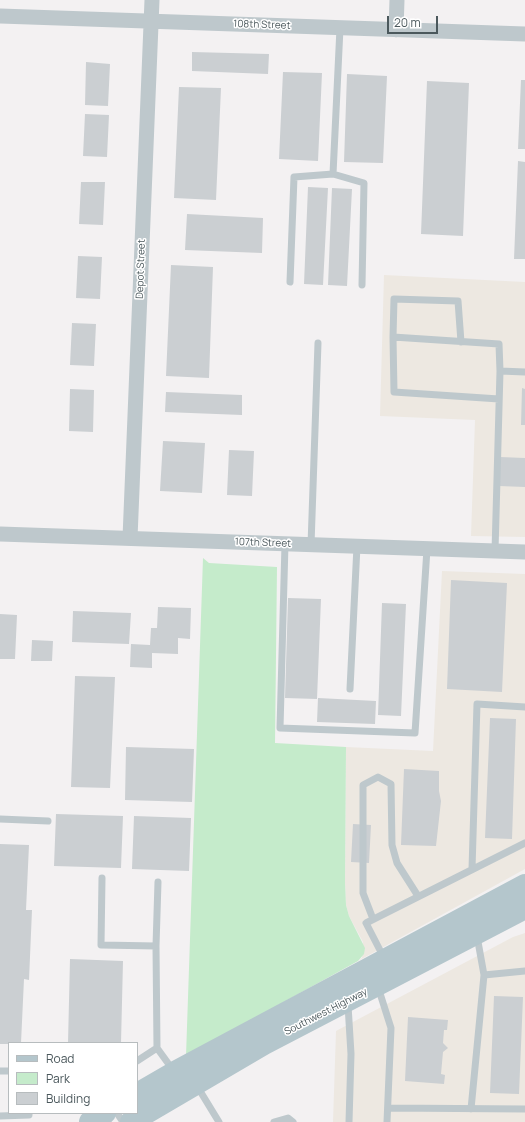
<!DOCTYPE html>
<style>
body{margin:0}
#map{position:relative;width:525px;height:1122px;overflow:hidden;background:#f3f1f2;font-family:Manrope,sans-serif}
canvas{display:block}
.legend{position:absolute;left:8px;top:1042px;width:130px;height:72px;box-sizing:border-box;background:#fff;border:1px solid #b7bcbe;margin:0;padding:5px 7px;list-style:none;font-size:12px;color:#4b585c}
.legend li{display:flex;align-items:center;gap:8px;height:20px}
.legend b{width:20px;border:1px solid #b7bcbe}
.scale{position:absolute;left:387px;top:16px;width:51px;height:18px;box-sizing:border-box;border:2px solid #4b585c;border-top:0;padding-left:5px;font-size:12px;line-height:14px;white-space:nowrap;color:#4b585c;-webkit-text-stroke:3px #fff;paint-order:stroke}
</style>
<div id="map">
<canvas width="525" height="1122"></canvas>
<ul class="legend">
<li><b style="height:5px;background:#b4c6cc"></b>Road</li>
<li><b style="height:11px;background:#c5ebcb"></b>Park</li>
<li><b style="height:11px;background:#cbcfd2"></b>Building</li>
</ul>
<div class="scale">20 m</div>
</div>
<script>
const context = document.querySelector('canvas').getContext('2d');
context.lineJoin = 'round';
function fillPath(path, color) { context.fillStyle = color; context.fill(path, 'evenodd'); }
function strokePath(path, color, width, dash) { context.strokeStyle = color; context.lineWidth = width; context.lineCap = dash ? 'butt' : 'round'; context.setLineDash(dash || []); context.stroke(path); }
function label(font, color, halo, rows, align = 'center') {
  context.font = font + ' Manrope,sans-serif'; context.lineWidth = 3; context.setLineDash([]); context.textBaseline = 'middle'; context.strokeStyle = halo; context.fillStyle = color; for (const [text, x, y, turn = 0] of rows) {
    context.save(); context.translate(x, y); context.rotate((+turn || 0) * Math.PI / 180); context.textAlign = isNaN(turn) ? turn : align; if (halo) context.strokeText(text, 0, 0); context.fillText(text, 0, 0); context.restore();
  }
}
const commercial = new Path2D(`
 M384 275 525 282V537L471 536 475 420 380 416Z
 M442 571 525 574V869L358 961 362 958 363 942 349 916 346 905 345 882 346 747 433 751Z
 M525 933V1122H333L336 1031 513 937Z`);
const green = new Path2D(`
 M203 558 209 563 277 567 275 743 346 747 345 882 346 905 349 916 365 948 364 954 358 961 186 1056Z`);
const building = new Path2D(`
 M192 52 269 54 268 74 192 71Z
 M86 62 110 64 108 106 85 105Z
 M283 72 322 73 318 161 279 159Z
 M347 74 387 76 383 163 344 162Z
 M521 80H525V149H518Z
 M427 81 469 83 463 236 421 234Z
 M179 87 221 88 216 200 174 198Z
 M85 114 109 115 107 157 83 156Z
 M518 161 525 162V259H514Z
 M81 182H105L103 225 79 224Z
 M308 187 328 188 323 285 304 284Z
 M332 188 352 189 347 286 328 285Z
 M187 214 263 218 262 253 185 250Z
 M78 256 102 257 100 299 76 298Z
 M171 265 213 267 209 378 166 376Z
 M72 323 96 324 94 366 70 365Z
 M522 388 525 389V425H521Z
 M70 389 94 390 93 432 69 431Z
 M166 392 242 395V415L165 412Z
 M163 441 205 443 202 493 160 491Z
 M229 450 254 451 252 496 227 495Z
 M500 457 525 458V487L499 486Z
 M451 580 507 583 502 692 447 689Z
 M288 598 321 599 317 699 285 698Z
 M382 603 406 604 401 716 378 715Z
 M158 607 191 608 190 639 178 638V654L152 653V668L130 667 131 644 150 645 151 628H157Z
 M73 611 131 613 129 644 72 642Z
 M0 614 17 615 15 659H0Z
 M32 640 53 641 52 661H31Z
 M75 676 115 677 110 788 71 787Z
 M318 698 376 701 375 724 317 722Z
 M490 718 516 719 512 839 485 838Z
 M126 747 194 749 192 802 125 800Z
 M404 769 439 771V791L441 801 436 846 401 845Z
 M56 814 123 816 121 868 54 866Z
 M134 816 191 818 189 871 132 869Z
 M353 824 371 825 369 863 351 862Z
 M0 844 29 845 26 910H32L29 980 24 979 21 1043H9V1044H0Z
 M70 959 123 961 121 1043H68Z
 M494 996 523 997 519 1094 490 1093Z
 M408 1017 448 1020 447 1030H444L443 1043 448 1048 443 1052 441 1074 445 1075 444 1084 405 1081Z`);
const service = new Path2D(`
 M333 174 340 28
 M290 282 294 177 333 174 364 183 362 285
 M393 337 394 392 499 399
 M461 342 458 301 394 299 393 337 499 344 500 371 525 372
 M285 544 280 728 415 733 427 549
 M311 545 318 343
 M495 551 500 371
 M350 689 357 546
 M0 819 48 821
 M472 869 477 704 525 707
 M102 878 101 945 156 946
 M158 882 156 946 157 1048 173 1070
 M373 919 363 893V785L378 777 391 784 392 845 397 863 418 896
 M384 958 366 923 525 843
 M484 975 525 971
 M378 987 391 1028 387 1122
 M348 1005 351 1054 349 1122
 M137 1061 157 1048
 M0 1071H9
 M197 1086 219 1122
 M388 1108 525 1109
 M471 1109 484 975 477 936
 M117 1113 123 1122
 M0 1116 29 1115V1113
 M274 1122 288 1118 293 1122`);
const minor = new Path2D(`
 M0 16 525 34
 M396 30 397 0
 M0 534 525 552
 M130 538 152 0`);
const primary = new Path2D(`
 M137 1094 175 1072 525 885
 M90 1122 105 1113
 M131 1122 264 1044 525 908`);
const streetNames = [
 ["108th Street",262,25,2],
 ["Depot Street",141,269,-88],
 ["107th Street",263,543,2],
 ["Southwest Highway",326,1012,-27]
];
fillPath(commercial, '#ede8e1');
fillPath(green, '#c5ebcb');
fillPath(building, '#cbcfd2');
strokePath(service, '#bec8cc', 7);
strokePath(minor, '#bec8cc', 15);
strokePath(primary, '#b4c6cc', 22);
label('10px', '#4b585c', '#fff', streetNames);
</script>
